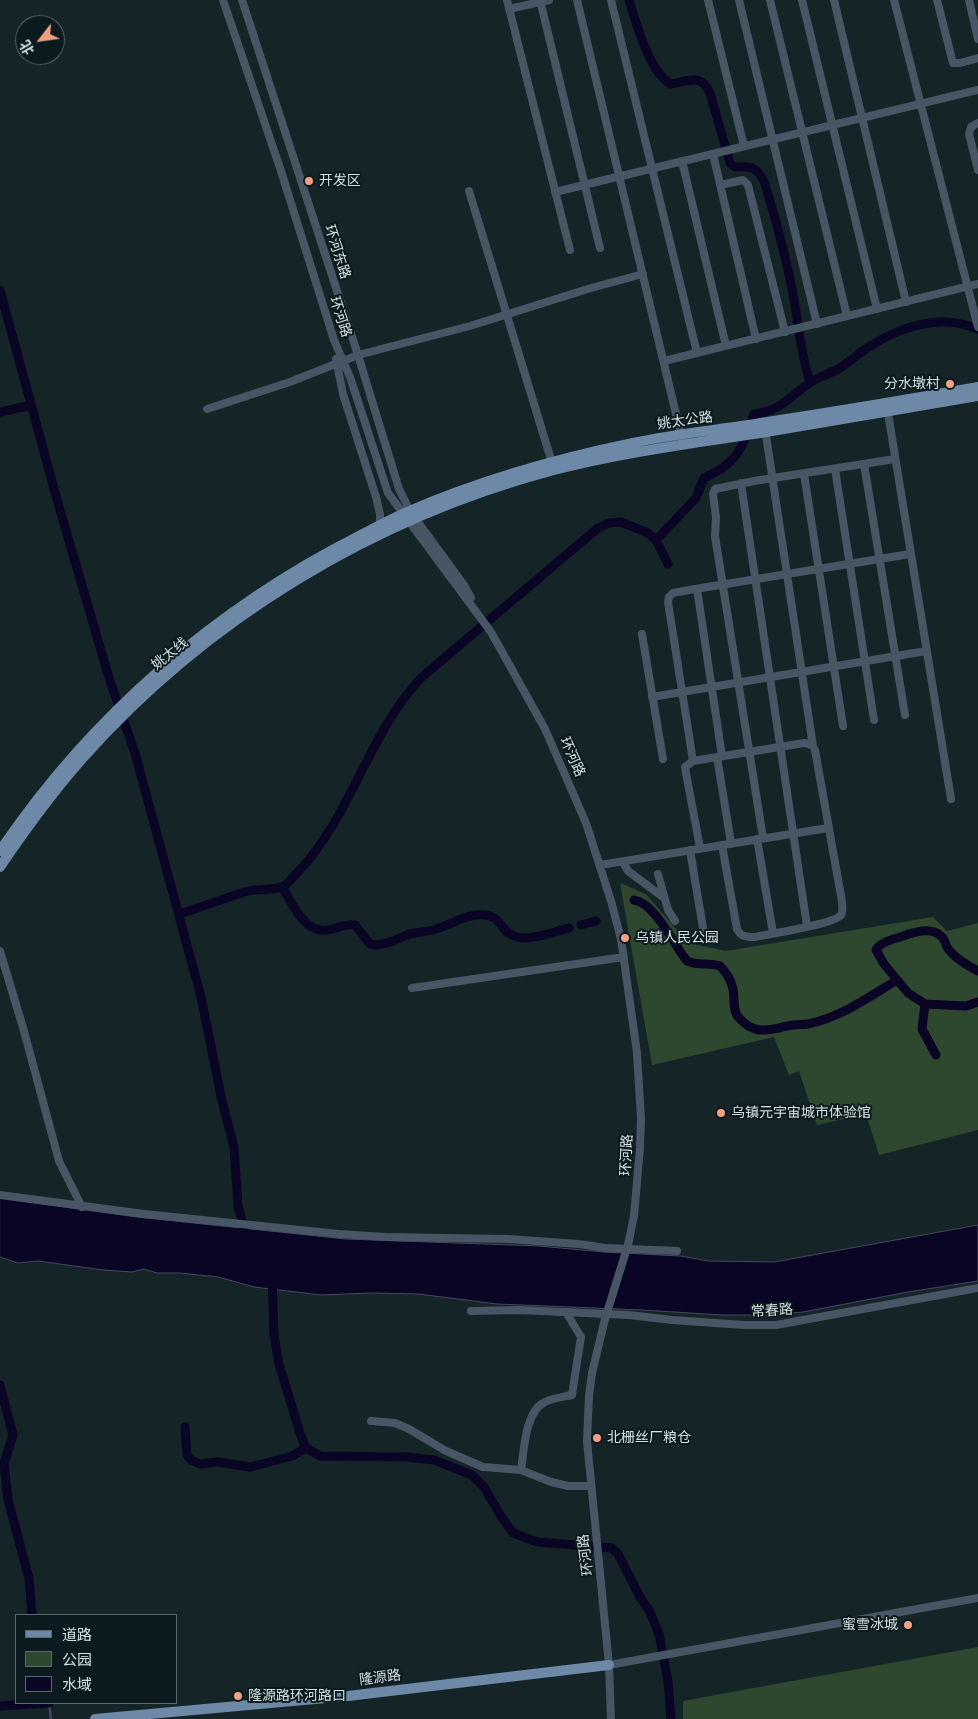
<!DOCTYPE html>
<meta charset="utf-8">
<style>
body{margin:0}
#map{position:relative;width:978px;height:1719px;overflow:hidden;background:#152427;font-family:"Fira Sans Condensed","Noto Sans SC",sans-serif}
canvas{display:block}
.legend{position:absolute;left:15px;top:1614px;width:162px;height:90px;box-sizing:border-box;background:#0b1a1e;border:1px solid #5c696c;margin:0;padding:6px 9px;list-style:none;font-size:15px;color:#d6e0e2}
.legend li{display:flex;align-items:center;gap:10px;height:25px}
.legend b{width:25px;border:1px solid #5c696c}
.north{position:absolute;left:15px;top:15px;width:50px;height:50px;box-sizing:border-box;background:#0b1a1e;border:1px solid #5c696c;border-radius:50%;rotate:240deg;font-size:14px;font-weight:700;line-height:20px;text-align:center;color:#d6e0e2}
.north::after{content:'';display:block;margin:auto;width:18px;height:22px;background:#f2a081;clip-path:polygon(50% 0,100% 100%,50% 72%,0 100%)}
</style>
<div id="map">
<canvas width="978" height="1719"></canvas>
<ul class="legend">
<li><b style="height:6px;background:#6e89a7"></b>道路</li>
<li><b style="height:14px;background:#2e482f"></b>公园</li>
<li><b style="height:14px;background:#0b0525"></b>水域</li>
</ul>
<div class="north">北</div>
</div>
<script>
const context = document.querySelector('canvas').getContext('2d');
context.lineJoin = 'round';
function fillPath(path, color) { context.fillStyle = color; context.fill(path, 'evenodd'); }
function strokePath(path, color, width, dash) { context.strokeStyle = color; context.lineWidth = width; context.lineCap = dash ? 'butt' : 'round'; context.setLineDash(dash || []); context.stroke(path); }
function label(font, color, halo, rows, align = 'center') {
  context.font = font + ' "Fira Sans Condensed","Noto Sans SC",sans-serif'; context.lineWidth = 4; context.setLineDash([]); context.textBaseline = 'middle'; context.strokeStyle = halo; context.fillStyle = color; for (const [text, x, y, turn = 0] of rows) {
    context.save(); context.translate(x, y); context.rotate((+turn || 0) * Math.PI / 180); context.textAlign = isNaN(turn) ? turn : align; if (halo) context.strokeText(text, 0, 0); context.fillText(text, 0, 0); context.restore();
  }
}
const green = new Path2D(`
 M620 883 646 894 688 943 726 951 933 917 947 931 978 923V1130L879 1155 866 1114 817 1125 799 1071 789 1075 774 1037 652 1065Z
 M978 1647V1719H683V1701Z`);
const water = new Path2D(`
 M0 1198 137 1217 346 1239 539 1246 603 1252 680 1256 709 1261 774 1262 978 1225V1281L908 1292 803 1312 766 1315H722L643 1310 497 1304 418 1294 371 1293 321 1295 254 1287 218 1277 180 1273H157L144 1269 132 1272 103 1270 38 1261 18 1263 0 1257Z`);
const stream = new Path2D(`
 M49 1703 51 1719`);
const canal = new Path2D(`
 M629 0C637 25 648 69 670 84 688 81 701 73 710 93L730 163 735 167C751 166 756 166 764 181 776 220 787 260 794 300 799 328 801 355 810 382
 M0 290 56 496 109 678 135 753 201 997 222 1101 234 1147 238 1206 245 1232
 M0 412 31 405
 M656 540 696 498 704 478C711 474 719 471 725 466 742 454 747 433 754 414 783 410 788 397 810 383 818 377 829 374 838 369 850 362 860 352 872 345 904 325 942 314 978 329
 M282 887C293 904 304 934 328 930 339 928 344 923 355 925L370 944C385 947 396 939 410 934 417 932 425 932 433 930 447 926 461 917 476 915 504 912 498 933 517 937 531 941 556 931 569 928
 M634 900C655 903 674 945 687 961 697 966 709 962 720 966 726 972 731 980 733 989 735 998 732 1011 739 1018 757 1038 772 1028 793 1025 798 1024 803 1025 808 1024 841 1017 869 997 897 980
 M179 914C202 907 225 898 248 891 258 889 273 890 282 887 287 885 294 876 298 872 352 815 369 732 422 677L598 528 609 523 621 522 648 533 656 540 668 564
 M581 925 596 921
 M978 971C967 965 954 958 947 947 945 943 945 939 941 936 930 926 912 933 900 937 891 940 881 942 876 950L884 964 908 993 925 1004 966 1006 978 1002
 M925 1004 922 1029 936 1055
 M272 1278 274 1335 279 1364 300 1433 306 1448 320 1456 407 1457 434 1460 472 1475 484 1487 502 1518 513 1533 537 1542 612 1548 618 1554 640 1597 650 1612 659 1634 668 1681 671 1719
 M0 1385 13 1435 4 1463 8 1500 29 1578 32 1615
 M185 1427 187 1455 191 1460 200 1464 218 1462 250 1467 292 1456 306 1448
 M0 1706 49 1703`);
const minor = new Path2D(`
 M223 0 281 171 334 340 350 377 388 493 491 632 545 729 586 823 611 901 621 939 637 1053 641 1119 640 1148 634 1216 628 1245
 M242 0 358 355 399 489 410 511 464 585 471 598
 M507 0 570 250
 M540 0 600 248
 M577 0 682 439
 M611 0 697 353
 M708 0 744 146
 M739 0 817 324
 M770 0 847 316
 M802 0 877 309
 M834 0 906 302
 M894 0 978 327
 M937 0 953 63H960L978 58
 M969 0 978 39
 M509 9 549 0
 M978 123 971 127 969 134 978 170
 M713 154 756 339
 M682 161 726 346
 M720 185 743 180 748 185 785 332
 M469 191 553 466
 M555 192 978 90
 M336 359 343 394 376 497 380 514V526
 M664 361 978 284
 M887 407 951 799
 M207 409 290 382 358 355 470 326 591 288 643 274
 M765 429 813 746
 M864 464 905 715
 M835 469 874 720
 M804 474 843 726
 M741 483 807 926
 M697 589 722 756
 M642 634 663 759
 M652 697 926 651
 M717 757 731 843
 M693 761 668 602 669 597 673 593 683 591 910 554
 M763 838 715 536 716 517 713 494 715 489 754 481 895 459
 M757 839 773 933
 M700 848 686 773 685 767 693 761 804 743C810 744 813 745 815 750L841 896C842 902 844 909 841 915 835 924 769 934 755 937 746 937 741 937 737 929L722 845
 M690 850 704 934
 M623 862 628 871 663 897
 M600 865 828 828
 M658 874 668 910 675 921
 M0 951 24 1031 59 1161 82 1207
 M412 988 624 957
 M0 1195 144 1214 339 1234 386 1237 508 1239 579 1244 605 1248 677 1251
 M471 1311 519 1310 629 1315 672 1320 744 1325H776L978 1288
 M605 1319 592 1373 589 1396 587 1441 609 1665 611 1719
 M371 1421 395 1423 409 1429 446 1451 483 1467 521 1470 551 1482 568 1486H591
 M521 1470C524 1451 525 1411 545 1402 553 1398 563 1397 572 1395L581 1337 566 1312
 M609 1665 978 1598`);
const major = new Path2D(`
 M0 851C91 716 216 608 361 535 376 527 391 519 407 512 479 481 555 459 633 443 675 434 718 430 761 423 833 412 906 400 978 387
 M0 867C25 830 52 793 82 759 206 619 373 518 554 470 623 452 695 443 766 432 837 420 907 408 978 396
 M95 1719 348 1696 609 1665`);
const minorBridge = new Path2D(`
 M605 1319 628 1245`);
const markers = [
 [309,181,5,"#f2a081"],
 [950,384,5,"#f2a081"],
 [625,938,5,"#f2a081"],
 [721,1113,5,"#f2a081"],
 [597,1438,5,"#f2a081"],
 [908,1625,5,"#f2a081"],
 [238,1696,5,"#f2a081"]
];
const poiNames = [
 ["开发区",319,181],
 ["分水墩村",940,384,"right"],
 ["乌镇人民公园",635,938],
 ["乌镇元宇宙城市体验馆",731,1113],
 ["北栅丝厂粮仓",607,1438],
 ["蜜雪冰城",898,1625,"right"],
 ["隆源路环河路口",248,1696]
];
const streetNames = [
 ["环河东路",337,252,72],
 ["环河路",340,317,72],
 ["姚太公路",685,421,-8],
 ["姚太线",170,654,-39],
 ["环河路",572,757,66],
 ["环河路",627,1155,-87],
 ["常春路",772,1311,-4],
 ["环河路",586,1555,-97],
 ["隆源路",380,1678,-7]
];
fillPath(green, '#2e482f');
fillPath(water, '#0b0525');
strokePath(water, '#48475e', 1);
strokePath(stream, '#48475e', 2.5);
strokePath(canal, '#0b0525', 9);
strokePath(minor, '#485564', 8);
strokePath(major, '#6e89a7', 10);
strokePath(minorBridge, '#485564', 8);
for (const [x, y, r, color] of markers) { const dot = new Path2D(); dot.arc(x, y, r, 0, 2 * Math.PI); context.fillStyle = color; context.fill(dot); strokePath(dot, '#0b1a1e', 2); }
label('14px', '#d6e0e2', '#0b1a1e', poiNames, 'left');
label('14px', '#d6e0e2', '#0b1a1e', streetNames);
</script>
